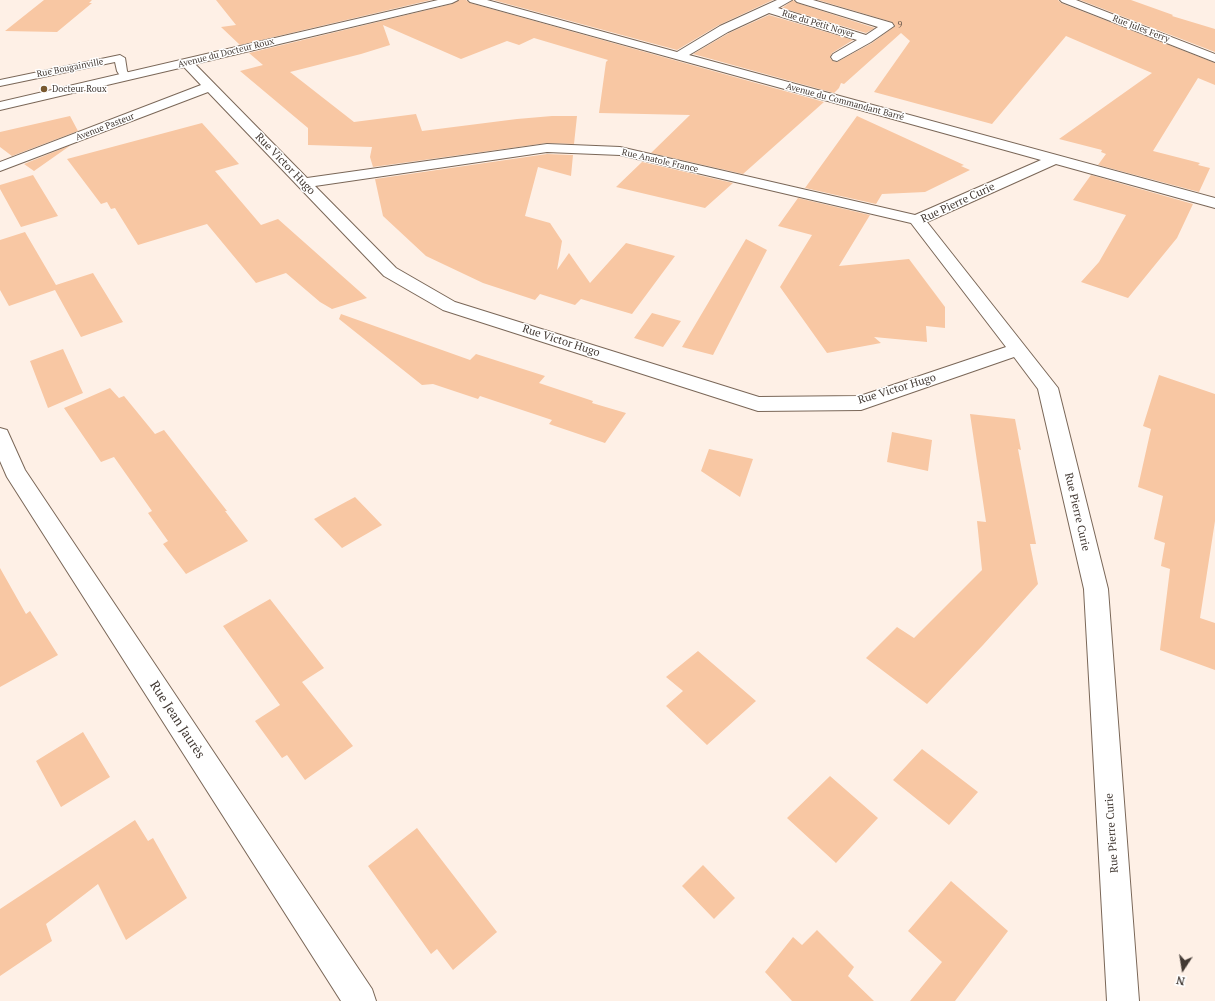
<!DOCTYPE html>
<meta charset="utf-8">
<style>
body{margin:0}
#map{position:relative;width:1215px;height:1001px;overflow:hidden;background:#fef0e6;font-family:"PT Serif",serif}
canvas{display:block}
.north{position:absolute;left:1163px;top:949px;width:40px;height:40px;-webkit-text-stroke:3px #fff;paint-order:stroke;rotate:192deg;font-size:11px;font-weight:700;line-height:16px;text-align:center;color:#433a34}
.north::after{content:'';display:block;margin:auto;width:14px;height:18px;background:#433a34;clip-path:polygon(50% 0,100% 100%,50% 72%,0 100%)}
</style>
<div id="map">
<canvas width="1215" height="1001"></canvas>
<div class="north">N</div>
</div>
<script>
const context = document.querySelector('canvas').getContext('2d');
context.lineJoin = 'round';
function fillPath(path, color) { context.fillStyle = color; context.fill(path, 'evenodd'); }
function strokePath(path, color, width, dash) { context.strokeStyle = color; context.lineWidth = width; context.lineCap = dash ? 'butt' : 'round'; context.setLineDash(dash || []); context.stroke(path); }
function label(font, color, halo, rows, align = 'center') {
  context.font = font + ' "PT Serif",serif'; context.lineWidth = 3; context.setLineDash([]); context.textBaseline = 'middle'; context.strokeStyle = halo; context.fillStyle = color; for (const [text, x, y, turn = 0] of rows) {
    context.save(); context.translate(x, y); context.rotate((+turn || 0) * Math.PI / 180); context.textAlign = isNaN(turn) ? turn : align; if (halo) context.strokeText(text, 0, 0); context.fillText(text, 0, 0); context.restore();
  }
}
const building = new Path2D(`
 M44 0H92L89 3H92L57 32 5 31Z
 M216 0H431L240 45 221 27 236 25Z
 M459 0H466L470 3 824 102 743 174 651 153 690 115 599 113 606 62 608 60 534 38 519 45 507 41 461 59 383 25 390 45 361 54 290 72 354 122 416 114 422 131 517 119 552 116H577L574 144 547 143 373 167 370 157 372 147 308 145V128L240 71 263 65 249 53 452 4Z
 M493 0H773L719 25 677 50Z
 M793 0 797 3 875 28 866 33 782 8Z
 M818 0H1058L1061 3 1215 63V85L1198 78 1153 151 1200 163 1198 165 1210 168 1199 192 1098 165 1106 154 1101 152 1102 150 1059 139 1152 73 1066 36 992 124 874 92 910 41 901 33 844 84 841 83 839 88 834 93 693 54 729 33 769 15 853 40 832 53 830 58 833 61 837 62 872 43 895 26 892 22Z
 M1080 0H1131L1173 15 1172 16 1215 29V52Z
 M70 116 78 131 12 156 0 147V132Z
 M857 116 964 165 961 166 970 170 925 192 882 194 876 204 805 188Z
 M202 123 239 164 215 171 261 225 278 219 367 298 332 309 320 302 286 273 256 283 207 224 138 245 115 208 111 209 107 202 101 204 67 159Z
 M71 145 34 171 24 164Z
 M547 154 573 155 571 176 538 167 525 216 550 223 562 241 557 270 569 253 590 283 626 243 675 256 632 314 581 299 575 305 540 294 535 300 483 283 426 256 383 216 375 179Z
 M642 162 733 183 705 208 616 187Z
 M33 175 58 216 21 227 0 189V185Z
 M1091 175 1193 204 1177 238 1128 298 1081 282 1099 262 1126 215 1073 200Z
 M798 198 870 215 839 266 909 259 945 307V328L926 326 927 342 874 337 881 343 827 353 780 287 812 235 778 226Z
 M25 232 56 285 93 273 123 322 81 337 55 290 9 306 0 290V240Z
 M746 239 767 250 713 355 682 347Z
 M652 313 681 321 663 347 634 338Z
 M341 314 470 360 476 354 545 376 539 383 593 401 592 403 626 413 605 443 549 424 552 420 480 396 478 399 433 384 422 385 339 319Z
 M63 349 83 393 48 408 30 361Z
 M1159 375 1215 394V521L1200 618 1215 623V670L1160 650 1170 569 1161 566 1165 543 1154 539 1163 496 1138 487 1151 429 1143 426Z
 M110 388 119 398 124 396 155 434 164 430 227 511H225L248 541 186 574 163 544 168 541 148 513 152 511 114 457 101 462 64 408Z
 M970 414 1015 419 1021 450 1018 449 1036 544H1030L1038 584 983 645 927 704 866 658 897 627 914 638 982 570 977 521 986 522Z
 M892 432 932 440 928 471 887 462Z
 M709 449 753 459 740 497 701 471Z
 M355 497 382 525 342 548 314 519Z
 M0 568 26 614 30 611 58 655 0 687Z
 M270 599 324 668 302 682 353 746 305 780 287 755 282 758 255 721 280 705 223 626Z
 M698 651 756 701 707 745 666 706 683 691 666 677Z
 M83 732 110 777 61 807 36 761Z
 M922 749 978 792 949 825 893 780Z
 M830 776 878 818 836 863 787 818Z
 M135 820 148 841 153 838 187 898 126 940 98 884 46 924 52 941 0 976V909Z
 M417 828 497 932 453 970 437 949 431 954 368 866Z
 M703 865 735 898 714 919 682 886Z
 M951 881 1008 931 955 1001H910L942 962 908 931Z
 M817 930 854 967 848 976 874 1001H792L765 972 793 937 802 945Z`);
const service = new Path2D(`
 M120 55 125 58 127 71 131 77 130 79H122L117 71 115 62 0 86V80Z`);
const minor = new Path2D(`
 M438 0H458L452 3 195 64 307 178 547 144 620 147 915 215 1041 160 470 2 468 0H487L677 52 720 26 777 0H792L778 8 866 35 878 27 797 2 795 0H813L892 23 894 26 871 42 837 61 833 60 831 57 833 54 857 40 769 13 728 32 689 55 1215 198V208L1056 164 927 222 1058 388 1108 589 1139 1001H1107L1084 589 1038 389 1014 357 861 410 758 411 443 310 384 276 208 92 0 171V162L201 85 184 67 0 110V102ZM547 152 620 155 911 223 1006 347 860 396 759 397 455 302 396 268 315 186Z
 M1060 0H1076L1215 54V62L1062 2Z
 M0 428 7 430 25 470 372 989 376 1001H341L7 477 0 461Z`);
const markers = [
 [44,89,4,"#78582e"]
];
const farStreetnames = [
 ["Rue du Petit Noyer",818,24,17],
 ["Rue Jules Ferry",1141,29,21],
 ["Avenue du Docteur Roux",226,53,-14],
 ["Rue Bougainville",70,68,-11],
 ["Avenue du Commandant Barré",845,102,15],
 ["Avenue Pasteur",105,127,-21],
 ["Rue Anatole France",660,161,13]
];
const numberNames = [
 ["9",900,25]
];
const farPoinames = [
 ["Docteur Roux",52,89]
];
const streetNames = [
 ["Rue Victor Hugo",285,164,46],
 ["Rue Pierre Curie",958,203,-25],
 ["Rue Victor Hugo",561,341,18],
 ["Rue Victor Hugo",897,389,-17],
 ["Rue Pierre Curie",1077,512,77],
 ["Rue Pierre Curie",1112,833,-94]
];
const nearStreetnames = [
 ["Rue Jean Jaurès",177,720,57]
];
fillPath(building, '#f8c7a3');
strokePath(service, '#7a6758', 2);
strokePath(minor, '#7a6758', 2);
fillPath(service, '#fff');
fillPath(minor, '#fff');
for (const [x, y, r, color] of markers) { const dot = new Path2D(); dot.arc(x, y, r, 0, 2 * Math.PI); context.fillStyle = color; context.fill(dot); strokePath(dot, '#fff', 1.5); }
label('9px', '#433a34', '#fff', farStreetnames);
label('9px', '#705d50', null, numberNames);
label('9px', '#433a34', '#fff', farPoinames, 'left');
label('11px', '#433a34', '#fff', streetNames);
label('13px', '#433a34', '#fff', nearStreetnames);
</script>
